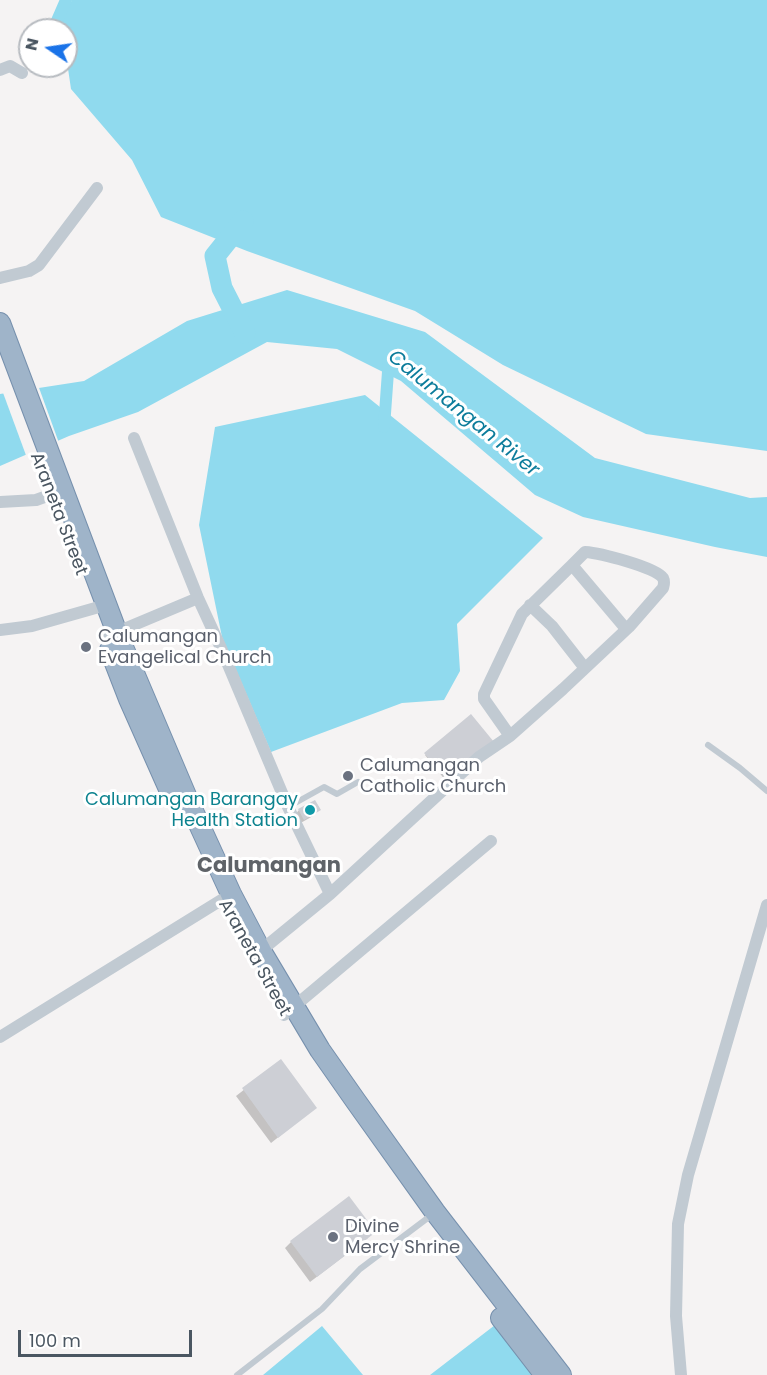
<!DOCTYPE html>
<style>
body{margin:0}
#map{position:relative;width:767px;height:1375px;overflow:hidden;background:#f5f3f3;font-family:Poppins,sans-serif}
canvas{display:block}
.north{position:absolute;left:18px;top:18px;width:60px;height:60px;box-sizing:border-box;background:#fff;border:2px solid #b7bbc0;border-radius:50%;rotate:283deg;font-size:16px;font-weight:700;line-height:24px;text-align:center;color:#4a5661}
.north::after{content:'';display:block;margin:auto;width:21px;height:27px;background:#1a73e8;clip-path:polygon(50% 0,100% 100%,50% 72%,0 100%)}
.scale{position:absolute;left:18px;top:1330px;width:174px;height:27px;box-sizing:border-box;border:3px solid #4a5661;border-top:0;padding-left:8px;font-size:18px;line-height:21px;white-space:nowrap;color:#4a5661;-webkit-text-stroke:4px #fff;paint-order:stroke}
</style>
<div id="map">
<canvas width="767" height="1375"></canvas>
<div class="north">N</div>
<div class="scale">100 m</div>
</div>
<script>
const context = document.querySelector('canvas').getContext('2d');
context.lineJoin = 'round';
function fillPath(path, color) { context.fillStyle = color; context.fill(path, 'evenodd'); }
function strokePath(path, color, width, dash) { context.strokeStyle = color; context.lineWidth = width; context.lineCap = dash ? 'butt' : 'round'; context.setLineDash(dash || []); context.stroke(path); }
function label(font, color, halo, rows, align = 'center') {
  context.font = font + ' Poppins,sans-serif'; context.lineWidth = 6; context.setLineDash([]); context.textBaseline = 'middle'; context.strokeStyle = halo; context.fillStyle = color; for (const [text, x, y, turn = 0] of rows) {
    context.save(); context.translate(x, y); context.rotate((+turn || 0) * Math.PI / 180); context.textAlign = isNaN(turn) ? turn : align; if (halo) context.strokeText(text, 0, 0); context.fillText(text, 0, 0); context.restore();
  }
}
const water = new Path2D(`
 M72 0H767V451L646 434 503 365 415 311 247 251 161 217 132 160 71 89 66 55V30H62L61 23Z
 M287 290 425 332 595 458 750 498 767 497V557L715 547 583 517 535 495 401 381 337 349 267 342 138 412 69 436 0 466V394L84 381 187 321Z
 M365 395 543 538 457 624 460 671 444 700 402 703 271 752 222 637 199 525 215 427Z
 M495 1325 534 1375H430Z
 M322 1326 363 1375H263Z`);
const pier = new Path2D(`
 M38 385 59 443 27 458 2 390Z`);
const shadow = new Path2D(`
 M471 716 446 781 425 755Z
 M299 810H319L313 816 297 825 293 817Z
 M281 1061 315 1108 271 1143 236 1096Z
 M368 1238 310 1282 285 1248 291 1242Z`);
const canal = new Path2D(`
 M53 30 66 0
 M384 427 389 358`);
const river = new Path2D(`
 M243 221 215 256 222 288 245 333`);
const building = new Path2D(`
 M471 714 494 742 448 781 424 753Z
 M315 800 321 810 304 820 298 809Z
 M281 1059 317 1108 278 1138 242 1088Z
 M349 1196 376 1232 317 1277 290 1241Z`);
const service = new Path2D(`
 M708 745 740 768 767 791
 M288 807 324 787 337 794 358 782
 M237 1375 322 1309 360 1269 433 1214`);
const minor = new Path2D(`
 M0 70 10 66 22 73
 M0 278 29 271 39 265 97 188
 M134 438 198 598 221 648 288 807 330 894
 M0 502 36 500 50 495
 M530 605 552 626 584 667
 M0 630 32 626 106 605
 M105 637 198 598
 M510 736 484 699V694L522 614 572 565
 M253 957 330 894 479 757 510 736 563 689 629 627 663 588C664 584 665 582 663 578 655 567 600 553 585 552L572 565 626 629
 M284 1015 491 841
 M0 1037 231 894
 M681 1375 676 1316 678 1224 688 1175 767 905`);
const trunk = new Path2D(`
 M0 323 117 633 187 798 231 894 261 951 320 1050 355 1100 435 1212 561 1375
 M110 650 129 699 169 789
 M501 1318 545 1375`);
const markers = [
 [86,647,6,"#6b7280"],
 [348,776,6,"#6b7280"],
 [310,810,6,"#0f9aa8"],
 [333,1237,6,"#6b7280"]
];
const streetNames = [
 ["Araneta Street",58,514,69],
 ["Araneta Street",254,958,61]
];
const worshipNames = [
 ["Calumangan",98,637],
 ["Evangelical Church",98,658],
 ["Calumangan",360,766],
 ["Catholic Church",360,787],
 ["Divine",345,1227],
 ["Mercy Shrine",345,1248]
];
const cultureNames = [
 ["Calumangan Barangay",298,800],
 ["Health Station",298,821]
];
const waterNames = [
 ["Calumangan River",463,414,39]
];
const quarterNames = [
 ["Calumangan",269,867]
];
fillPath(water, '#90daee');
fillPath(pier, '#f5f3f3');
fillPath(shadow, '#0003');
strokePath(canal, '#90daee', 12);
strokePath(river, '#90daee', 21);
fillPath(building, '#cdcfd5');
strokePath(trunk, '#7690ad', 22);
strokePath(service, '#c1cad2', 6);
strokePath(minor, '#c1cad2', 12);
strokePath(trunk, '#9fb4c9', 20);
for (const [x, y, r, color] of markers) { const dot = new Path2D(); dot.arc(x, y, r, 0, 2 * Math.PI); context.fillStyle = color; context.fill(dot); strokePath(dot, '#fff', 2); }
label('18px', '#4a5661', '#fff', streetNames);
label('18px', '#5b616d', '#fff', worshipNames, 'left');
label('18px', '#0d838f', '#fff', cultureNames, 'right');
label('italic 20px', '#0c7c9b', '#fff', waterNames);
label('bold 21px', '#5f6368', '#fff', quarterNames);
</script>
